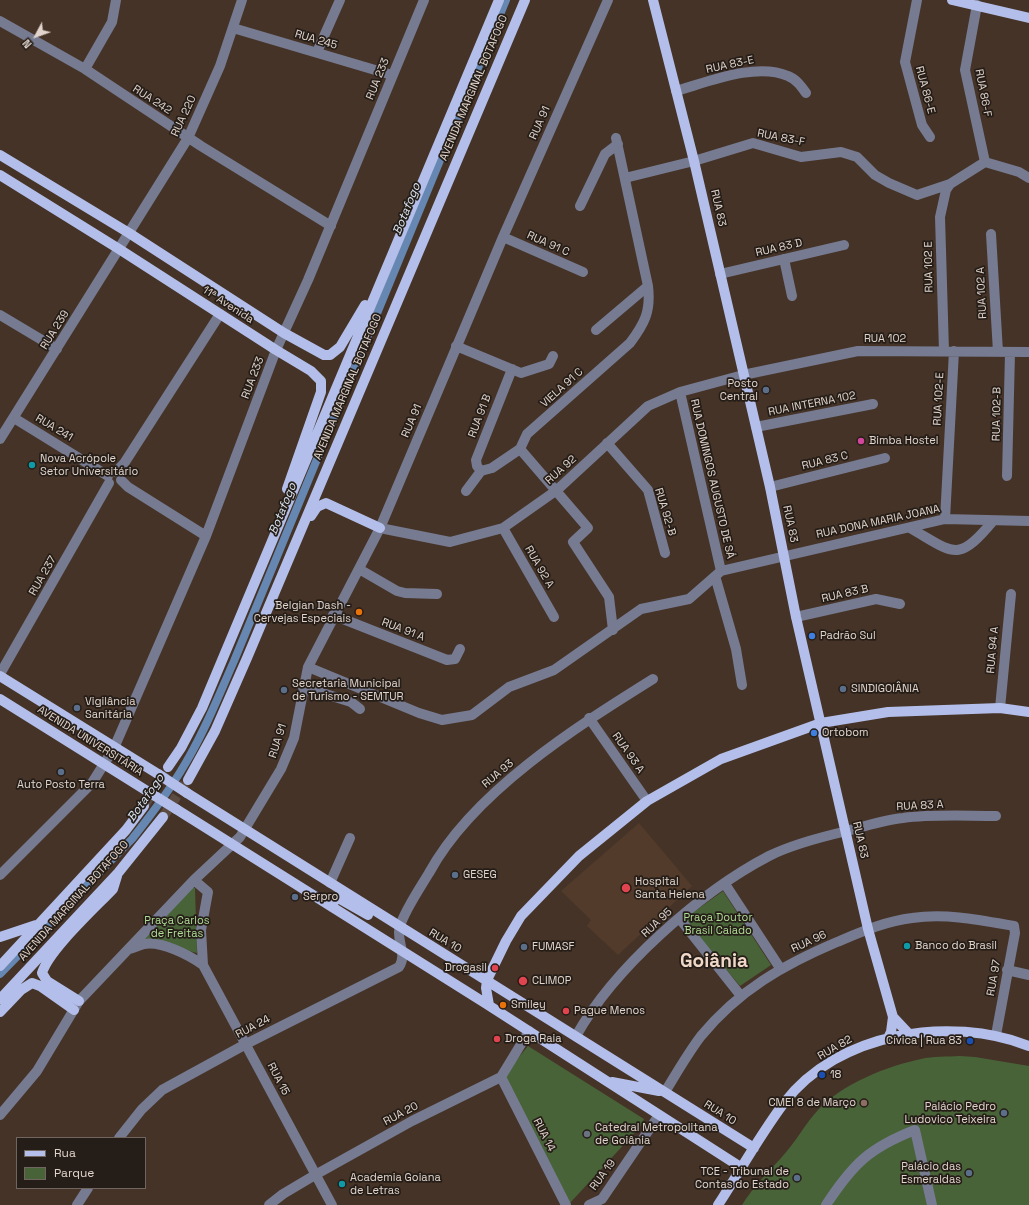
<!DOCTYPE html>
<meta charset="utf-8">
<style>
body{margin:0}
#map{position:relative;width:1029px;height:1205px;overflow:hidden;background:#453327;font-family:"Space Grotesk",sans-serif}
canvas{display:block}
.legend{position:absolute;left:16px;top:1137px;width:130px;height:52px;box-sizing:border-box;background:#251d17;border:1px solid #70665f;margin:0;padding:5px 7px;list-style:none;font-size:12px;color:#e0d4cc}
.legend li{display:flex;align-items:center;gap:8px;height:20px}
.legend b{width:20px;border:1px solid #70665f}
.north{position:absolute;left:16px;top:16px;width:40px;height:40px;-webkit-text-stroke:3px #251d17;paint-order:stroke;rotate:229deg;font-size:11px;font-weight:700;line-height:16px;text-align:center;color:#e0d4cc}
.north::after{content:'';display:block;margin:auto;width:14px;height:18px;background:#e0d4cc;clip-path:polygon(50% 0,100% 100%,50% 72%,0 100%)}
</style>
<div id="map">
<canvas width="1029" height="1205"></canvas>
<ul class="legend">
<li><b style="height:5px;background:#b3bfea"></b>Rua</li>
<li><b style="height:11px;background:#486338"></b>Parque</li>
</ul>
<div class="north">N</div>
</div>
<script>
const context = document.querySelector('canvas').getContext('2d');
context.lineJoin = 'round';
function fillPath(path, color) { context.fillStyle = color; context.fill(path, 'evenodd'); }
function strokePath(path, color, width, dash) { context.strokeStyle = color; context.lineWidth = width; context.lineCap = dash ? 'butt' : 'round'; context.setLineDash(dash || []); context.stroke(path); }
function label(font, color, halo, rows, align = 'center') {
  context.font = font + ' "Space Grotesk",sans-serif'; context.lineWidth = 3.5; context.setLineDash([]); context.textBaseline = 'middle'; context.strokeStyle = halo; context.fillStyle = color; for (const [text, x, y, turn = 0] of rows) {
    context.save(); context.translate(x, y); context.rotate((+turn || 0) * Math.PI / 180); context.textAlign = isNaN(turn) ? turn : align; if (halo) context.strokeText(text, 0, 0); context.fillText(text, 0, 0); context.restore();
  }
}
const built = new Path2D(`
 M639 823 692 886 618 955 587 926 591 920 561 891Z`);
const green = new Path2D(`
 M189 887 195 888 197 953 139 938Z
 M723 891 771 965 740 986 684 919Z
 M528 1046 644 1119 640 1127 570 1203 504 1075Z
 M960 1056 975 1057 1029 1066V1205H742C754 1185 772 1169 787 1151 798 1138 806 1123 818 1110 842 1084 887 1066 921 1059 933 1056 947 1057 960 1056Z`);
const canal = new Path2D(`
 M0 974 132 839C151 815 170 790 185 764 205 731 219 695 234 661L506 0`);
const majorTunnel = new Path2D(`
 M144 806 168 767
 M163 817 186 782`);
const minor = new Path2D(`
 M917 0 905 62 922 125 930 137
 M977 5 965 70 985 162
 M0 21 85 69 201 146 331 226
 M233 28 392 75
 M317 52 340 0
 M85 69 112 22 116 0
 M676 91C708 82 756 62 788 76 796 79 801 86 806 93
 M625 178 694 161 753 143 801 157 841 152 857 157 875 175 889 183 917 195 950 184 985 162 1019 172 1029 178
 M580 206 605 154 618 144
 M991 234 998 352
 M503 237 583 272
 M784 259 792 296
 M720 274 844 245
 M0 315 57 349
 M596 330 648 286
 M456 346 521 373 549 364 553 356
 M944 351 940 217 946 190 950 184
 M680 392 721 571
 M14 418 108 476
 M756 427 873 404
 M0 439 188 138 220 66 242 0
 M607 443 648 490 665 553
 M520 449 588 528 573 542 609 597 613 630
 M481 471 477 466 476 460 512 369
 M116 472 125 462 220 314
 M1007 476 1010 353
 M121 480 128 487 206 536
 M770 487 885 458
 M466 491 481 471 492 468 520 449 527 434 630 343C645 323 651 311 648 286L616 138
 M945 519 954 351
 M380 528 450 542 503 528 557 490 648 406 680 392 743 375 858 351 1029 352
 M503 528 554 617
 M910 528C954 553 957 564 993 521
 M359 569 397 591 405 593 437 594
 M715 576 736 649 742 685
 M333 615 447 660 455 659 460 649
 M796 617 876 599 900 604
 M308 667 419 713 442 720 472 715 509 687 554 670 641 609 689 599 721 571 945 519 1029 521
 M0 674 109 483
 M303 687 351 702 360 709
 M1000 708 1011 594
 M589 718 647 801
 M0 875 92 783 114 748 206 536 276 350 308 280 424 0
 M194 880 208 892 201 930 203 965
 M330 883 350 838
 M725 884 780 968
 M679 918 741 996
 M129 949C134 948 139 945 144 944 162 941 189 955 203 965L332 1205
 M1007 970 1029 975
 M576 1036C614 968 700 892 769 856 793 844 821 837 847 831 865 826 884 820 903 818 933 814 965 816 996 816
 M501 1077 566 1205
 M665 1092C676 1074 688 1053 701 1036 739 990 783 965 837 942 861 932 886 921 912 918 946 913 980 920 1014 926L1015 933 996 1035
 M0 1115 37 1071 79 1001 194 880 240 837 281 769 294 738 308 667 380 528 503 237 608 0
 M119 1138 142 1109 162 1090 246 1044 399 967C408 954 395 939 400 926 405 910 420 888 429 873 473 792 576 727 653 679
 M77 1205 88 1188
 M269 1205 283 1194 315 1175 412 1121 501 1077 529 1031
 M589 1205 602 1199 659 1115
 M826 1205C853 1164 869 1148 915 1130L932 1205`);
const major = new Path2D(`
 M653 0 694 161 770 487 796 617 868 929 893 1017 891 1032 888 1038
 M952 0 1029 18
 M0 155 129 233 284 333 324 355H330L340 347 365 305
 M0 175 119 249 276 350 311 371 321 381V392L287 489
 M311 516 317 507 326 503 380 528
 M0 676 158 774
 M0 699 147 791
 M168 767 181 748 202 708 499 0
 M188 780 215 731 247 658 525 0
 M187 793 754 1148
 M176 809 485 1003 742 1168
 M332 907 333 902 338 898 368 915
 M0 937 36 925
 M0 966 126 830 144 806
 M0 999 118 873 163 817
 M79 1001 47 981 42 973C49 950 95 908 113 889L117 876
 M489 1005 486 988 487 980 506 941 521 916 579 856 647 801 721 759 821 723 888 712 1000 708 1029 712
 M0 1012 21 990 32 983 40 986 74 1010
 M893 1017 909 1034
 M612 1082 659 1091
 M718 1205C740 1171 760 1135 784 1103 838 1032 950 1015 1029 1046`);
const majorBridge = new Path2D(`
 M158 774 187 793
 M147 791 176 809`);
const markers = [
 [766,390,4,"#5c6f8a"],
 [861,441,4,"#d1479c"],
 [32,465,4,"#0f9aa8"],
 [359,612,4,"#e8710a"],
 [812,636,4,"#3f7fe0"],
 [843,689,4,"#5c6f8a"],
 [284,690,4,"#5c6f8a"],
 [77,708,4,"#5c6f8a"],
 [814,733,4,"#3f7fe0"],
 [61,772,4,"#5c6f8a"],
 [455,875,4,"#5c6f8a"],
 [626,888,5,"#e0444e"],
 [295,897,4,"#5c6f8a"],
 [907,946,4,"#0f9aa8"],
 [524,947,4,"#5c6f8a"],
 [495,968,4,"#e0444e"],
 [523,981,5,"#e0444e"],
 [503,1005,4,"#e8710a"],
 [566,1011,4,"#e0444e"],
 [497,1039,4,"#e0444e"],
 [970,1041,4,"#1a4fb4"],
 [822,1075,4,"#1a4fb4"],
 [864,1103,4,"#8d6e63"],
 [1004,1113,4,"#5c6f8a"],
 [587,1134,4,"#6b7280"],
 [969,1173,4,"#5c6f8a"],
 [797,1178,4,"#5c6f8a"],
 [342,1184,4,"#0f9aa8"]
];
const streetNames = [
 ["RUA 245",316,40,16],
 ["RUA 83-E",730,65,-12],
 ["RUA 233",378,79,-68],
 ["AVENIDA MARGINAL BOTAFOGO",474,88,-67],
 ["RUA 86-E",925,90,75],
 ["RUA 86-F",983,93,79],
 ["RUA 242",152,100,33],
 ["RUA 220",184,116,-65],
 ["RUA 91",540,123,-66],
 ["RUA 83-F",781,138,11],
 ["RUA 83",718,208,77],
 ["RUA 91 C",548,244,24],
 ["RUA 83 D",779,248,-13],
 ["RUA 102 E",929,267,-91],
 ["RUA 102 A",982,293,-93],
 ["11ª Avenida",228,305,33],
 ["RUA 239",55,330,-58],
 ["RUA 102",885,339],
 ["RUA 233",253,378,-69],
 ["AVENIDA MARGINAL BOTAFOGO",348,387,-67],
 ["VIELA 91 C",562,388,-42],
 ["RUA 102-E",939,399,-87],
 ["RUA INTERNA 102",812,404,-11],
 ["RUA 102-B",997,414,-89],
 ["RUA 91 B",480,416,-69],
 ["RUA 91",412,421,-67],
 ["RUA 241",54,428,31],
 ["RUA 83 C",825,461,-14],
 ["RUA 92",561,470,-42],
 ["RUA DOMINGOS AUGUSTO DE SÁ",712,479,77],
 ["RUA 92-B",665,512,73],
 ["RUA DONA MARIA JOANA",878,522,-12],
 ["RUA 83",790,524,78],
 ["RUA 92 A",539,567,60],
 ["RUA 237",43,576,-60],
 ["RUA 83 B",845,594,-13],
 ["RUA 91 A",403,630,21],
 ["RUA 94 A",993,650,-85],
 ["AVENIDA UNIVERSITÁRIA",90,741,32],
 ["RUA 91",278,741,-72],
 ["RUA 93 A",628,753,55],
 ["RUA 93",498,774,-40],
 ["RUA 83 A",920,806,-3],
 ["RUA 83",860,840,77],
 ["AVENIDA MARGINAL BOTAFOGO",74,901,-48],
 ["RUA 95",657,923,-43],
 ["RUA 10",445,941,31],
 ["RUA 96",809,942,-25],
 ["RUA 97",994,978,-80],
 ["RUA 24",253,1027,-28],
 ["RUA 82",835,1048,-30],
 ["RUA 15",278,1079,62],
 ["RUA 10",720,1113,32],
 ["RUA 20",401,1114,-28],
 ["RUA 14",544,1135,63],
 ["RUA 19",603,1175,-54]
];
const poiNames = [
 ["Posto",758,384,"right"],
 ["Central",758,397,"right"],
 ["Bimba Hostel",869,441],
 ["Nova Acrópole",40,459],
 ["Setor Universitário",40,472],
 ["Belgian Dash -",351,606,"right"],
 ["Cervejas Especiais",351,619,"right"],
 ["Padrão Sul",820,636],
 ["Secretaria Municipal",292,684],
 ["de Turismo - SEMTUR",292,697],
 ["SINDIGOIÂNIA",851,689],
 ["Vigilância",85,702],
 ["Sanitária",85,715],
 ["Ortobom",822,733],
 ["Auto Posto Terra",61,785,"center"],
 ["GESEG",463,875],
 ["Hospital",635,882],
 ["Santa Helena",635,895],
 ["Serpro",303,897],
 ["Banco do Brasil",915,946],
 ["FUMASF",532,947],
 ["Drogasil",487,968,"right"],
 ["CLIMOP",532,981],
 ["Smiley",511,1005],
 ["Pague Menos",574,1011],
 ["Droga Raia",505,1039],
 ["Cívica | Rua 83",962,1041,"right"],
 ["18",830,1075],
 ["CMEI 8 de Março",856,1103,"right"],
 ["Palácio Pedro",996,1107,"right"],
 ["Ludovico Teixeira",996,1120,"right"],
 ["Catedral Metropolitana",595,1128],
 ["de Goiânia",595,1141],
 ["Palácio das",961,1167,"right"],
 ["Esmeraldas",961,1180,"right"],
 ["TCE - Tribunal de",789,1172,"right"],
 ["Contas do Estado",789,1185,"right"],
 ["Academia Goiana",350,1178],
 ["de Letras",350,1191]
];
const parkNames = [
 ["Praça Doutor",718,918],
 ["Brasil Caiado",718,931],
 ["Praça Carlos",177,921],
 ["de Freitas",177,934]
];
const waterNames = [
 ["Botafogo",407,209,-68],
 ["Botafogo",283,509,-68],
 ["Botafogo",146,798,-55]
];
const townNames = [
 ["Goiânia",714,962]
];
fillPath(built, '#533b2b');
fillPath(green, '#486338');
strokePath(canal, '#6687b1', 8);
strokePath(majorTunnel, '#5c4b40', 10, [10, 5]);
strokePath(minor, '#767b91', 10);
strokePath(major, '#b3bfea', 10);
strokePath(majorBridge, '#b3bfea', 10);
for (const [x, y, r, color] of markers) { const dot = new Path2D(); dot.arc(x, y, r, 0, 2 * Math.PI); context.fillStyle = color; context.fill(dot); strokePath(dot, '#251d17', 1.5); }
label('11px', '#e0d4cc', '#251d17', streetNames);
label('11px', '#e0d4cc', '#251d17', poiNames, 'left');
label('11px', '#b0dc97', '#251d17', parkNames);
label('italic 12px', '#dbe5f2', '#251d17', waterNames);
label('bold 19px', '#f0d8c9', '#251d17', townNames);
</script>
